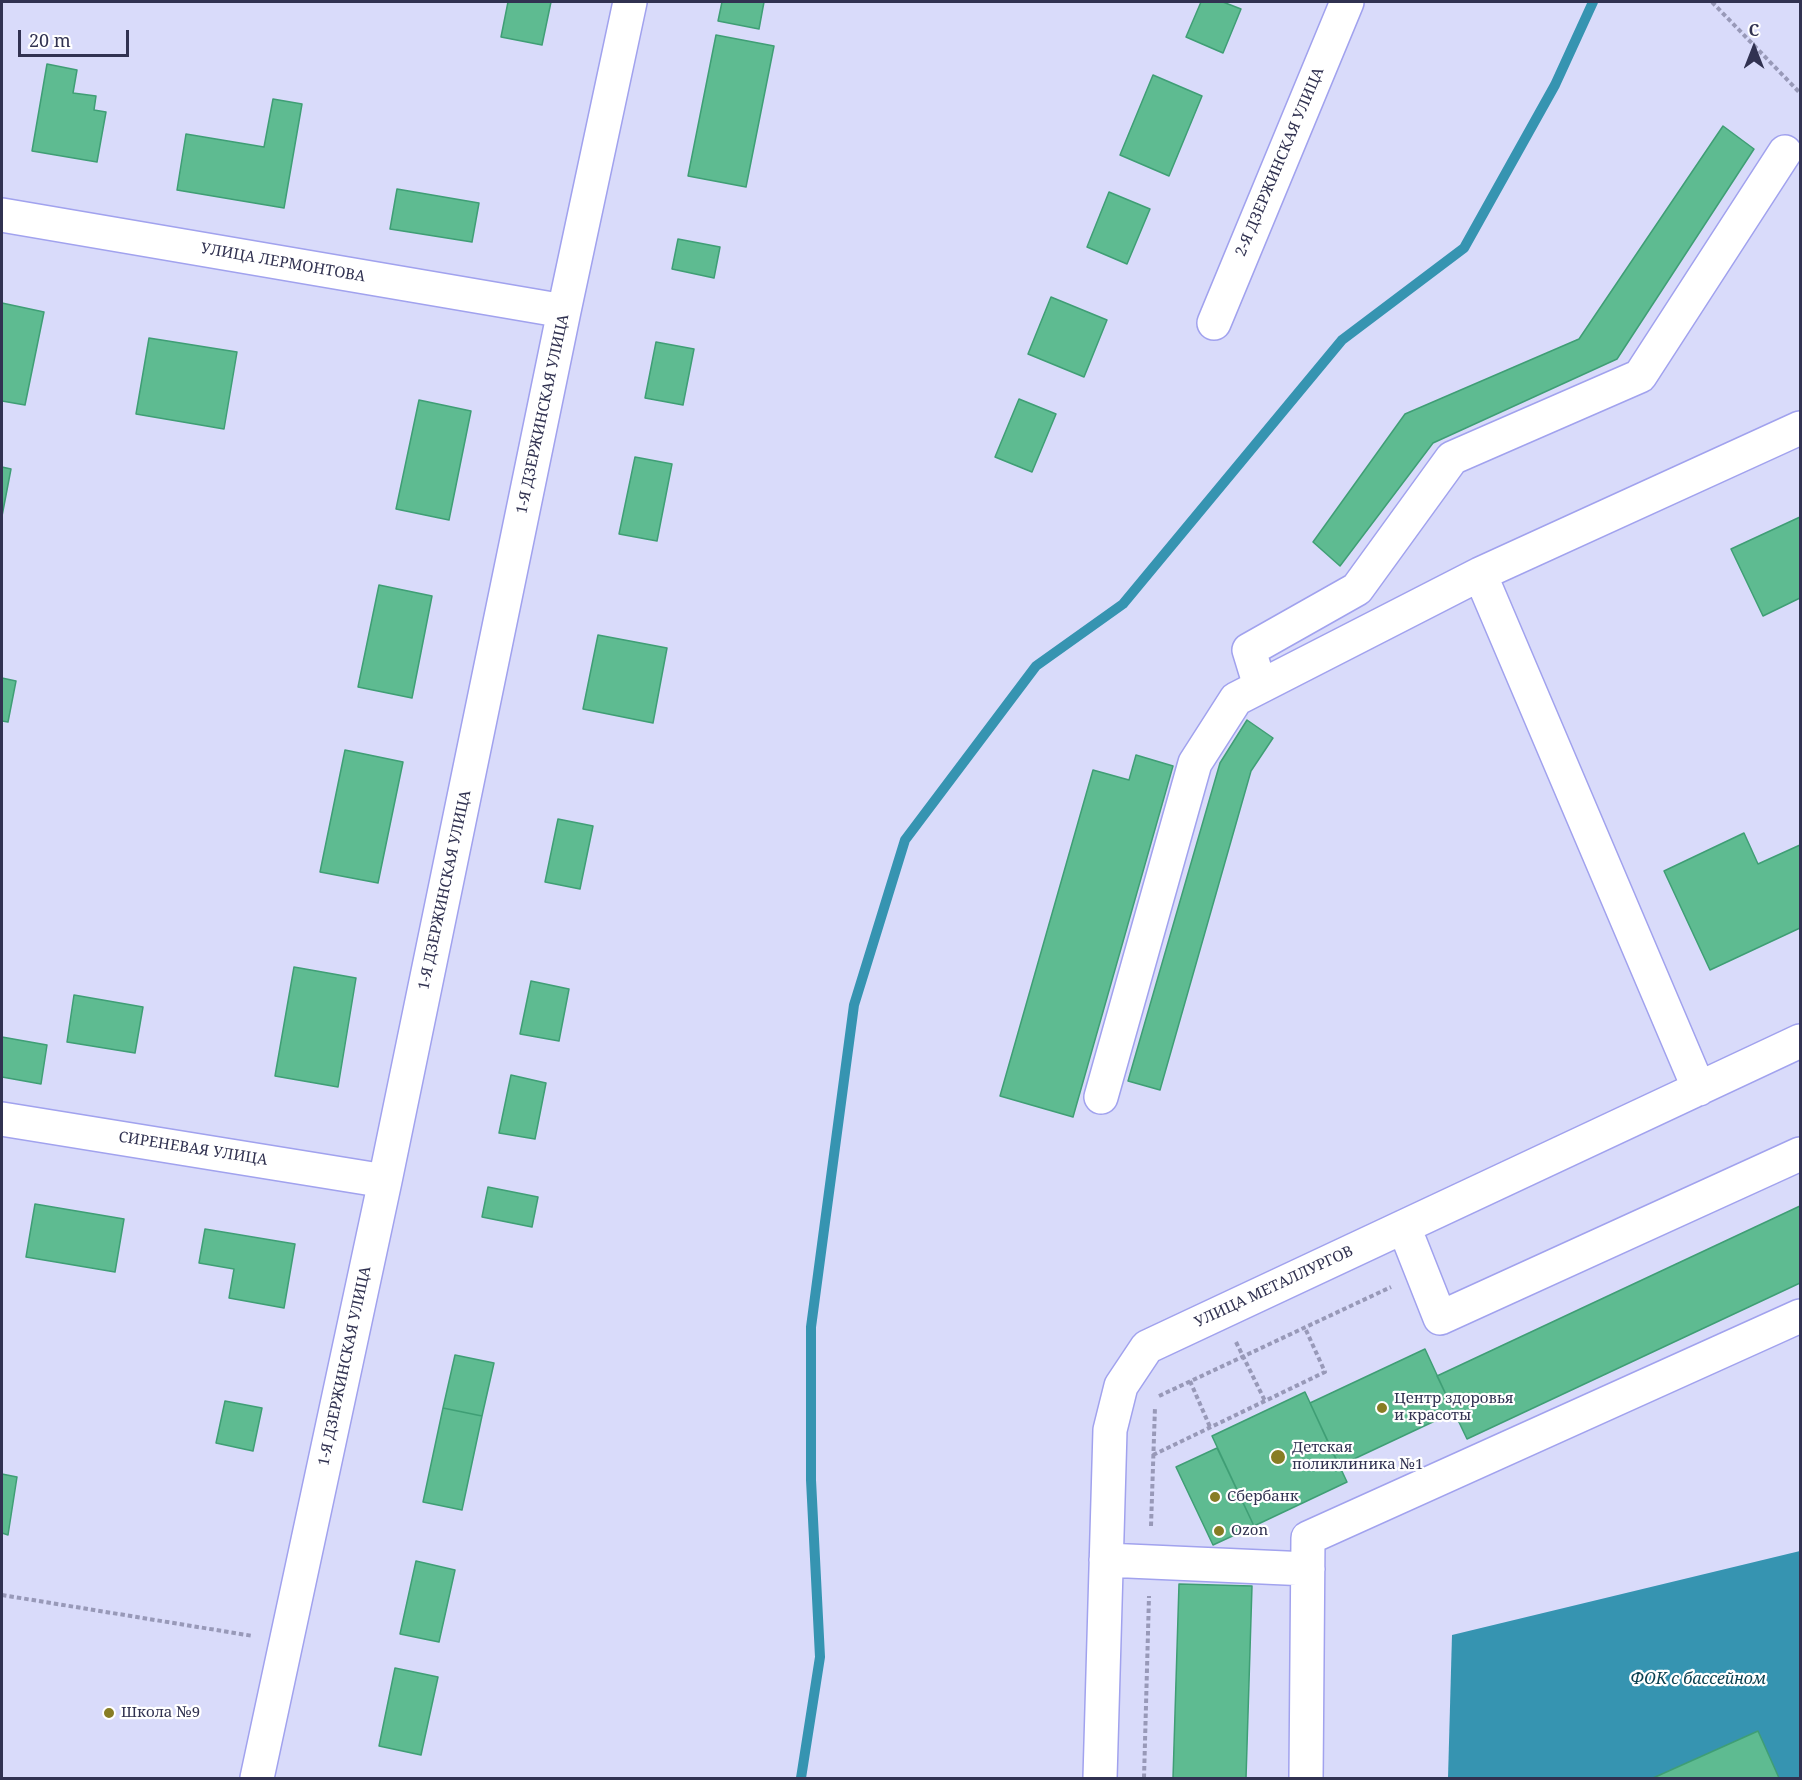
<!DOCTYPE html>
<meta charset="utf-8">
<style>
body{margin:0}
#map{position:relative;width:1802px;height:1780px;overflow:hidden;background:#d9dbfa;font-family:"Noto Serif",serif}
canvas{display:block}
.frame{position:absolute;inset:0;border:3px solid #313251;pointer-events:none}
.north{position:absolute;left:1724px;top:18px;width:60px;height:60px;-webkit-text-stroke:4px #fff;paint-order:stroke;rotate:0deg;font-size:16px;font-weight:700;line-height:24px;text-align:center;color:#313251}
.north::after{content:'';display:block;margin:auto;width:21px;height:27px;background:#313251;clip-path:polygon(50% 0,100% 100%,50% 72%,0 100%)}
.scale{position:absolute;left:18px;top:30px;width:111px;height:27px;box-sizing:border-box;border:3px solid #313251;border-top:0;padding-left:8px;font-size:18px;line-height:21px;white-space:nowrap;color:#313251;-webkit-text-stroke:4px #fff;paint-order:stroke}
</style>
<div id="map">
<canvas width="1802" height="1780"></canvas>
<div class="frame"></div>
<div class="north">С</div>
<div class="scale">20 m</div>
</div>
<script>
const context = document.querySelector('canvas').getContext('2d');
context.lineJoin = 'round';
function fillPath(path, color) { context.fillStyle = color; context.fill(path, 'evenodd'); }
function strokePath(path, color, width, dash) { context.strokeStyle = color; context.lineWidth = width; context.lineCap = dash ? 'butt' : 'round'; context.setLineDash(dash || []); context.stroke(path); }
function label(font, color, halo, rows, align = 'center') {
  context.font = font + ' "Noto Serif",serif'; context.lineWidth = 4.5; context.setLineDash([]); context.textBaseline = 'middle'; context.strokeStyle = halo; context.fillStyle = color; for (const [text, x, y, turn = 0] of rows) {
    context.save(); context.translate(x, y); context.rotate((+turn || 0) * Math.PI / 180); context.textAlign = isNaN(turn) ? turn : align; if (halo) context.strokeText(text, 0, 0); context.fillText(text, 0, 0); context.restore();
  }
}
const water = new Path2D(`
 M1800 1551V1778H1448L1452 1635Z`);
const stream = new Path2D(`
 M801 1778 820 1657 811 1480V1327L854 1005 905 840 1036 666 1123 604 1342 340 1464 248 1555 85 1593 2`);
const building = new Path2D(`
 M508 2H551L542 45 501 37Z
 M722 2H764L759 29 718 21Z
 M1201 2H1223L1241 9 1223 53 1186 37Z
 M716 35 774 46 746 187 688 176Z
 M47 64 77 70 73 93 96 96 94 110 106 112 97 162 32 151Z
 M1153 75 1202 96 1169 176 1120 155Z
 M273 99 302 104 284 208 177 190 186 134 264 147Z
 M1723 126 1754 149 1617 359 1433 443 1340 566 1313 542 1405 414 1579 339Z
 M397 189 479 203 472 242 390 229Z
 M1109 192 1150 209 1127 264 1087 247Z
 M678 239 720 247 714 278 672 269Z
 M1051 297 1107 320 1084 377 1028 354Z
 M2 303 44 312 25 405 2 401Z
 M149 338 237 352 224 429 136 414Z
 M656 342 694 349 683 405 645 398Z
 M1019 399 1056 414 1032 472 995 457Z
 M419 400 471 411 449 520 396 509Z
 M635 457 672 464 657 541 619 534Z
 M2 467 11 469 2 516Z
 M1800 517V598L1763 616 1731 549Z
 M379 585 432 596 412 698 358 687Z
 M598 635 667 648 653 723 583 709Z
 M2 678 16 681 8 722 2 721Z
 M1247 720 1273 738 1251 771 1160 1090 1128 1081 1220 763Z
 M345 750 403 762 378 883 320 872Z
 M1136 755 1173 766 1073 1117 1000 1096 1093 770 1129 780Z
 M558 819 593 826 580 889 545 882Z
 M1744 833 1758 864 1800 845V928L1710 970 1664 871Z
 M294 967 356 978 338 1087 275 1076Z
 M531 981 569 989 559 1041 520 1034Z
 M74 995 143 1007 135 1053 67 1042Z
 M2 1037 47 1045 41 1084 2 1077Z
 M511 1075 546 1083 535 1139 499 1133Z
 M488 1187 538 1197 532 1227 482 1217Z
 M35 1204 124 1219 115 1272 26 1257Z
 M1800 1206V1283L1467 1439 1437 1376Z
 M205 1229 295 1244 284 1308 229 1298 234 1269 199 1263Z
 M1425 1349 1454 1412 1339 1466 1310 1403Z
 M455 1355 494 1363 482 1416 443 1408Z
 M1305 1392 1347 1482 1254 1526 1212 1436Z
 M225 1401 262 1408 253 1451 216 1443Z
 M443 1408 482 1416 462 1510 423 1502Z
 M1217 1448 1254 1526 1213 1545 1176 1467Z
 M2 1474 17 1477 8 1535 2 1533Z
 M416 1561 455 1570 439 1642 400 1634Z
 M1179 1584 1252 1586 1246 1778H1173Z
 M395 1668 438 1677 421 1755 379 1746Z
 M1758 1731 1779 1778H1653Z`);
const path = new Path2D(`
 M1712 2 1800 93
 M1236 1342 1265 1401
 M1190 1381 1210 1427
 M1159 1396 1391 1287
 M1153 1455 1325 1372 1305 1328
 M1151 1526 1155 1407
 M2 1595 253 1636
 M1144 1778 1149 1596`);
const minor = new Path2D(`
 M2 215 564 311
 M1214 323 1347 2
 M1260 686 1249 650 1357 589 1452 458 1640 376 1785 152
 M1699 1089 1480 574 1800 428
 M1101 1097 1195 763 1236 699 1480 574
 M2 1119 385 1181
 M1404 1227 1440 1318 1800 1154
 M1106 1560 1308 1569
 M257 1778 385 1181 564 311 630 2
 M1100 1778 1110 1430 1121 1386 1147 1347 1800 1041
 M1306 1778 1308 1538 1800 1316`);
const markers = [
 [1382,1408,6,"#887d24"],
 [1278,1457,8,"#887d24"],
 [1215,1497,6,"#887d24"],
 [1219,1531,6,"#887d24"],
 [109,1713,6,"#887d24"]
];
const streetNames = [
 ["2-Я ДЗЕРЖИНСКАЯ УЛИЦА",1280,162,-67],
 ["УЛИЦА ЛЕРМОНТОВА",283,263,10],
 ["1-Я ДЗЕРЖИНСКАЯ УЛИЦА",543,414,-78],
 ["1-Я ДЗЕРЖИНСКАЯ УЛИЦА",445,890,-78],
 ["СИРЕНЕВАЯ УЛИЦА",193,1149,9],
 ["УЛИЦА МЕТАЛЛУРГОВ",1274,1287,-25],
 ["1-Я ДЗЕРЖИНСКАЯ УЛИЦА",345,1366,-78]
];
const poiNames = [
 ["Центр здоровья",1394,1399],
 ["и красоты",1394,1416],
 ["Детская",1292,1448],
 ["поликлиника №1",1292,1465],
 ["Сбербанк",1227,1497],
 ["Ozon",1231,1531],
 ["Школа №9",121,1713]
];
const waterNames = [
 ["ФОК с бассейном",1698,1679]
];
fillPath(water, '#3694b1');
strokePath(stream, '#3694b1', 10);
fillPath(building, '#5ebb91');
strokePath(building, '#3f9e75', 1.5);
strokePath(minor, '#a1a2ee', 36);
strokePath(path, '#9899b8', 4, [4.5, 3]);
strokePath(minor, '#fff', 33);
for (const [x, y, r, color] of markers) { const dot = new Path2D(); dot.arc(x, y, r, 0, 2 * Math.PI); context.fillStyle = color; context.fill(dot); strokePath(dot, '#fff', 2); }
label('15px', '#313251', '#fff', streetNames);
label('15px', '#313251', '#fff', poiNames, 'left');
label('italic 16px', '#0b4252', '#fff', waterNames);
</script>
